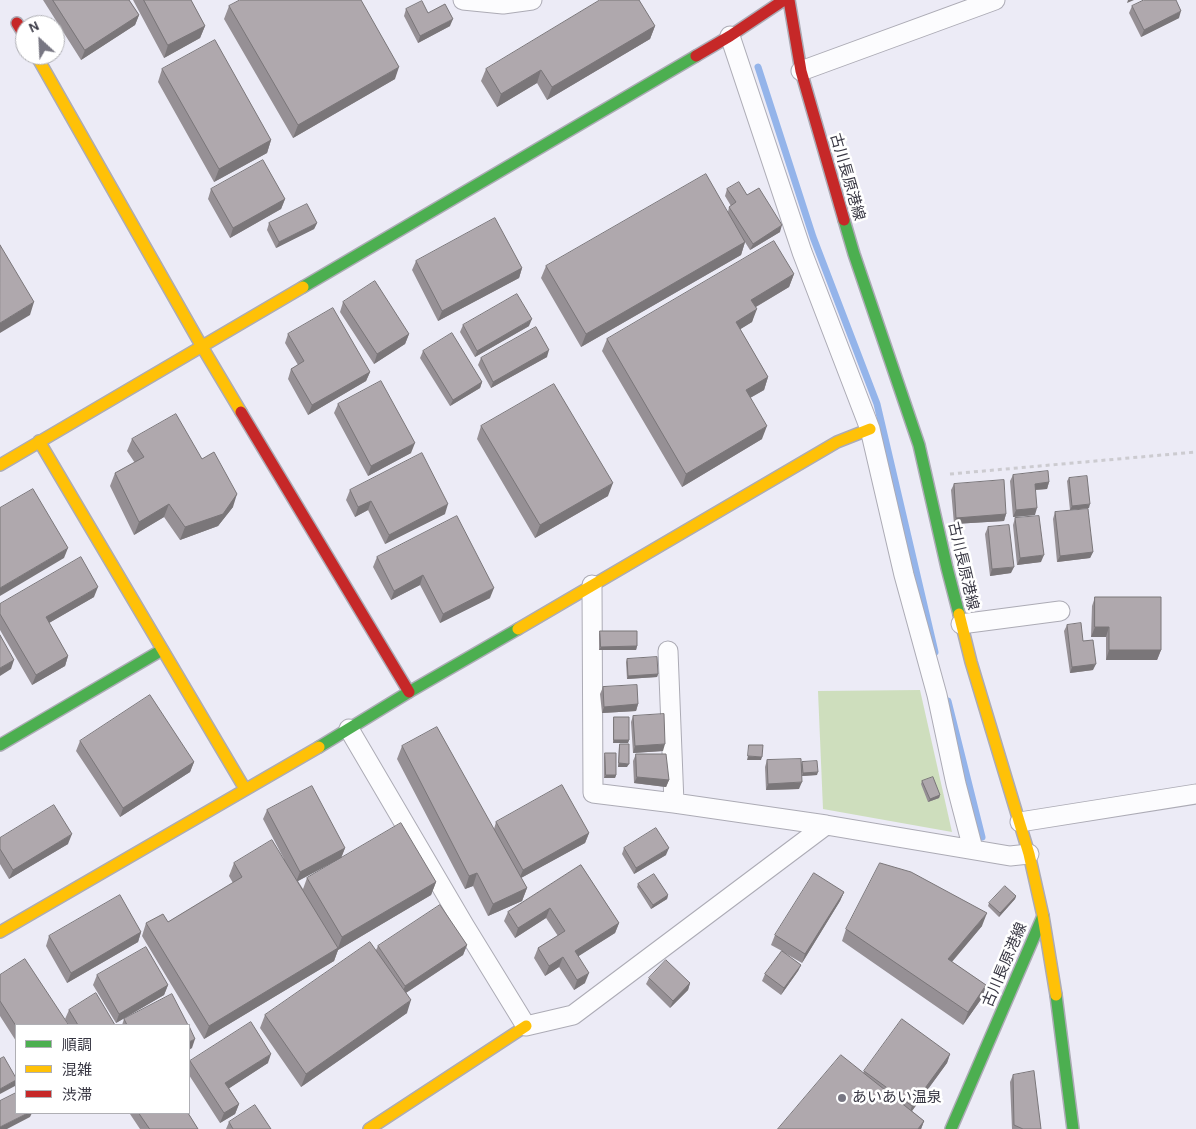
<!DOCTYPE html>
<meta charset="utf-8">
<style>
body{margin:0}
#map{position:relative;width:1196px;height:1129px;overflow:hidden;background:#ecebf6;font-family:Karla,"Noto Sans JP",sans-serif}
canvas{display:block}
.legend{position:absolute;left:15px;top:1024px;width:175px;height:90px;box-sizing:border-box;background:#fff;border:1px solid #afafb4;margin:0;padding:6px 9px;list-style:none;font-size:15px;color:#383743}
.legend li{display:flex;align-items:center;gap:10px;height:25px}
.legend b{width:25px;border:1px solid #afafb4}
.north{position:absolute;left:15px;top:15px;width:50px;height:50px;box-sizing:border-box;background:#fff;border:1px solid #afafb4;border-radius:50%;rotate:335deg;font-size:14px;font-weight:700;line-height:20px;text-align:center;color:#383743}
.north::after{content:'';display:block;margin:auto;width:18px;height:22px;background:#777682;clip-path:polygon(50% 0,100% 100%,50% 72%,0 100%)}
</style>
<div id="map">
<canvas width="1196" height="1129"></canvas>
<ul class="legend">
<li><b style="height:6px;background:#4caf50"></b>順調</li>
<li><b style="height:6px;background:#ffc107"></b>混雑</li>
<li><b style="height:6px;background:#c62828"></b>渋滞</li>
</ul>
<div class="north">N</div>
</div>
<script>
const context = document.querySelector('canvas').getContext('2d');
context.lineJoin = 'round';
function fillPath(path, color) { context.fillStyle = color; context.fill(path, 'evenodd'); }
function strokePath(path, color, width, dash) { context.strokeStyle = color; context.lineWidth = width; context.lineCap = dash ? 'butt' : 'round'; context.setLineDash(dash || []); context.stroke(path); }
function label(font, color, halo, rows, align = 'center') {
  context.font = font + ' Karla,"Noto Sans JP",sans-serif'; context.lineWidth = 5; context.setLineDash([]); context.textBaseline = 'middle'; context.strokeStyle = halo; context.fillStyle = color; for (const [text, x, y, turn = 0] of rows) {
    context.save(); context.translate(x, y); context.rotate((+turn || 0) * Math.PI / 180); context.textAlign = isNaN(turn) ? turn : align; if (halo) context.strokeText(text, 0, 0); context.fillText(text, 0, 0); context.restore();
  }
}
const green = new Path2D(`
 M920 690 952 832 823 809 818 691Z`);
const stream = new Path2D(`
 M758 67 813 237 877 404 935 652
 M948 701 982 837`);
const path = new Path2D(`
 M950 474 1196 452`);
const street = new Path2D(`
 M463 0 503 4 532 0
 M730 36 802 252 870 429 904 575 937 695 956 784 973 849
 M801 71 995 0
 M592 585 593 793 674 803 826 825
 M961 624 1060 611
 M668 651 674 803
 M349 729 464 925 526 1026 573 1015 826 825 1010 856 1029 854
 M1020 822 1196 794`);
const fast = new Path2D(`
 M844 220 854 254 919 445 947 568 959 614
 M303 287 696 56
 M0 745 162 650
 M319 747 409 692 518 629
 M1056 995 1073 1129
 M951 1129 1043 916`);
const slow = new Path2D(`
 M36 55 201 345 241 412
 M39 441 245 789
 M0 465 303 287
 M959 614 971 662 1029 854 1043 916 1056 995
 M518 629 837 442 870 429
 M0 932 319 747
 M369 1129 526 1026`);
const jam = new Path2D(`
 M789 0 801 71 844 220
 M17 23 25 36
 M696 56 730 36 784 0
 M241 412 409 692`);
const wall = new Path2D(`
 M43 0H129L139 15 135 25 81 60Z
 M133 0H191L205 26 200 38 164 58Z
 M229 6 395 79 293 138 224 19Z
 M1132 6 1179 18 1141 37 1129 13Z
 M406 9 450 26 418 43 404 16Z
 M655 26 650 39 547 100 537 83 497 107 481 81 486 69Z
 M162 69 271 140 267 153 214 182 158 82Z
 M211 189 285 199 281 209 230 238 208 199Z
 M727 189 747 195 780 232 750 250 743 239 745 242 741 255 581 347 541 278 546 266 728 212 729 207 731 206 725 196Z
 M269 223H317L314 229 276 248 267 230Z
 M416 261 522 268 519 278 438 321 412 270Z
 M794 274 789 287 756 307 752 322 740 329 768 377 764 390 750 398 762 439 682 487 602 351 607 339Z
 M343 302 409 334 405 344 374 364 340 312Z
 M463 325 529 326 475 357 460 332Z
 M288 334 370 372 366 381 308 415 288 379 291 369 298 365 285 343Z
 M423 351 482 382 480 388 450 406 420 358Z
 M547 357 491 388 478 365 481 358Z
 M338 404 411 453 368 476 334 413Z
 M481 426 608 496 535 538 477 439Z
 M132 439 202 459 233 507 218 526 180 540 164 517 134 535 110 486 115 473 135 463 127 451Z
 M1013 475 1049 482 1047 489 1035 490V515L1013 517 1010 481Z
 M1069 478 1089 508 1070 510 1067 481Z
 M954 484 1006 514 1004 521 954 524 951 490Z
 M350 490 445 514 385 544 368 510 355 517 346 500Z
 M1055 512 1093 552 1090 558 1057 562 1053 519Z
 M1015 518 1041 562 1017 565 1013 525Z
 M988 527 1011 573 990 576 985 534Z
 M377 557 490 598 440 623 420 585 391 600 373 567Z
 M94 597 49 623 68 656 65 666 32 685 0 630V604Z
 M1095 597 1161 650 1157 660H1106V637H1091L1092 606Z
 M1067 625 1083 641 1093 670 1070 673 1064 631Z
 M600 631 637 646 636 650H599V634Z
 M627 659 658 674 657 677 627 679 626 662Z
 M603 687 638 704 636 711 602 713 600 694Z
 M633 716 663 751 633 753 631 722Z
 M614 717 629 740 628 743H613V721Z
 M80 741 194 762 190 772 120 817 76 751Z
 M620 744 627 767H618L619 747Z
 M402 746 494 829 496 822 589 833 585 843 521 878 527 888 522 901 488 916 473 886 465 889 397 759Z
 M605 753 616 775 615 778H604V757Z
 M636 754 669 780 666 787 634 783 633 761Z
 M767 760 799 789 766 790 765 767Z
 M802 762 817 775 802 776 801 765Z
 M922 781 940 795 939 798 928 802 921 784Z
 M267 810 345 848 341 858 298 881 303 889 307 878 436 882 431 895 338 950 334 961 204 1039 142 936 146 923 168 922 233 883 229 876 234 863 284 859 263 819Z
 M0 838 68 844 9 879 0 864Z
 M624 848 666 855 634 874 622 854Z
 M581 865 619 923 615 933 578 956 585 983 574 990 559 967 545 976 534 958 538 948 558 936 546 918 515 938 504 921 508 912Z
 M638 884 668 895 667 899 651 909 637 887Z
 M844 892 840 901 802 963 783 952 801 965 798 971 781 995 762 981 765 974 782 951 771 945 775 935Z
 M1016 896 1015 899 999 917 988 906 989 903Z
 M982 926 952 962 986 985 982 998 963 1025 842 941 846 929Z
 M141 932 138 942 67 983 46 946 49 936Z
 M467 945 463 955 406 993 407 1013 301 1087 260 1028 265 1015 376 950 378 946Z
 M0 975 68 1024 67 1025H16V1041L0 1016Z
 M97 975 168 985 164 995 116 1023 93 985Z
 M649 978 690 983 688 990 670 1008 646 984Z
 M69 1010 115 1025H69L65 1019Z
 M124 1019 188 1025H122Z
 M950 1054 947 1063 912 1111 924 1121 921 1129H778L863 1073 864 1071Z
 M190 1061 268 1063 229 1088 239 1104 235 1114 220 1123 189 1075V1063Z
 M1013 1075 1041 1129H1012L1010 1082Z
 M131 1113H188L198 1129H140L130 1114Z
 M229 1122 271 1129H226Z`);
const shadedWall = new Path2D(`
 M1128 0H1134L1127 3Z
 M1181 11 1179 18 1141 37 1144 30Z
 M139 15 135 25 81 60 85 50Z
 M453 19 450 26 418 43 420 36Z
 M205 26 200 38 164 58 168 45Z
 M655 26 650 39 547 100 552 87Z
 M399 67 395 79 293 138 298 125Z
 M541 70 537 83 497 107 501 94Z
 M271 140 267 153 214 182 219 169Z
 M285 199 281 209 230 238 233 228Z
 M317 223 314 229 276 248 279 242Z
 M782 225 780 232 750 250 753 244Z
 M745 242 741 255 581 347 586 334Z
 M522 268 519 278 438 321 442 311Z
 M794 274 789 287 747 312 751 300Z
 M34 302 30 315 0 333V323Z
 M757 309 752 322 731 335 736 322Z
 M532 319 529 326 475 357 477 351Z
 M409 334 405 344 374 364 377 354Z
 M549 350 547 357 491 388 493 382Z
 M370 372 366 381 308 415 312 405Z
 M768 377 764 390 741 403 746 390Z
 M482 382 480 388 450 406 453 400Z
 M767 426 762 439 682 487 686 474Z
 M415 443 411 453 368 476 371 466Z
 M1049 482 1047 489 1032 490 1035 484Z
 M613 483 608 496 535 538 540 525Z
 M237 494 233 507 218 526 180 540 185 527Z
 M371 501 368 510 355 517 358 507Z
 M169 504 164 517 134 535 139 522Z
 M448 504 445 514 385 544 389 535Z
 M1090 504 1089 508 1070 510 1072 506Z
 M1037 508 1035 515 1013 517 1016 510Z
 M1006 514 1004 521 954 524 956 518Z
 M68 548 64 558 0 596V588Z
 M1093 552 1090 558 1057 562 1060 556Z
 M1044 555 1041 562 1017 565 1020 558Z
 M1014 567 1011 573 990 576 992 569Z
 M423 575 420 585 391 600 394 591Z
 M98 587 94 597 42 627 46 617Z
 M494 588 490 598 440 623 443 614Z
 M1095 627H1109L1106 637H1091Z
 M637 646 636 650H599L601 647Z
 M1109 650H1161L1157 660H1106Z
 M68 656 65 666 32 685 36 675Z
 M14 660 11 669 0 676V668Z
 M1096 664 1093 670 1070 673 1072 667Z
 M658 674 657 677 627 679 628 676Z
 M638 704 636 711 602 713 604 707Z
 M614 740H629L628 743H613Z
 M665 744 663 751 633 753 635 746Z
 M748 756 762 757 761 760H747Z
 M194 762 190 772 120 817 123 808Z
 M619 763 629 764 627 767H618Z
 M818 772 817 775 802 776 803 773Z
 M606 775H616L615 778H604Z
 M637 777 669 780 666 787 634 783Z
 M802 782 799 789 766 790 768 784Z
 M940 795 939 798 928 802 930 799Z
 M589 833 585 843 519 879 523 870Z
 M72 834 68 844 9 879 13 870Z
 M345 848 341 858 296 882 300 872Z
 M669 848 666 855 634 874 636 868Z
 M477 873 473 886 465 889 469 876Z
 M436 882 431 895 338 950 334 961 204 1039 209 1026 338 948 342 937Z
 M527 888 522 901 488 916 493 904Z
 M844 892 840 901 802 963 805 954Z
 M668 895 667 899 651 909 653 905Z
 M1016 896 1015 899 999 917 1000 913Z
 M550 908 546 918 515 938 518 928Z
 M987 913 982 926 943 972 948 959Z
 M619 923 615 933 571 961 575 951Z
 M141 932 138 942 67 983 71 973Z
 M467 945 463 955 401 996 405 986Z
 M563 957 559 967 545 976 549 966Z
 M801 965 798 971 781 995 784 988Z
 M589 973 585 983 574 990 577 980Z
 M690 983 688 990 670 1008 673 1001Z
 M168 985 164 995 116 1023 119 1014Z
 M986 985 982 998 963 1025 968 1012Z
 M411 1000 407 1013 301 1087 306 1074Z
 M195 1039 192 1048 189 1050V1042Z
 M271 1054 268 1063 222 1093 225 1083Z
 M950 1054 947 1063 909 1115 912 1106Z
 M16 1080 15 1086 0 1094V1089Z
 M239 1104 235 1114 220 1123 224 1113Z
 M28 1113H32L30 1117 7 1129H0V1127Z
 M924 1121 921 1129H918Z`);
const building = new Path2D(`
 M53 0H129L139 15 85 50Z
 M144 0H191L205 26 168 45Z
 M240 0H361L399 67 298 125 229 6Z
 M600 0H639L655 26 552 87 541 70 501 94 486 69Z
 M1144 0H1176L1181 11 1144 30 1132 6Z
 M422 1 428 13 445 4 453 19 420 36 406 9Z
 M215 40 271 140 219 169 162 69Z
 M263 160 285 199 233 228 211 189Z
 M706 174 745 242 586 334 546 266Z
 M739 182 747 195 759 188 782 225 753 244 729 207 736 202 727 189Z
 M307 204 317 223 279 242 269 223Z
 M495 218 522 268 442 311 416 261Z
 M774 241 794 274 751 300 757 309 736 322 768 377 746 390 767 426 686 474 607 339Z
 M0 245 34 302 0 323Z
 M375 281 409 334 377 354 343 302Z
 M517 294 532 319 477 351 463 325Z
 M333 308 370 372 312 405 291 369 304 361 288 334Z
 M536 327 549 350 493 382 481 358Z
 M452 333 482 382 453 400 423 351Z
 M381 381 415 443 371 466 338 404Z
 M554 384 613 483 540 525 481 426Z
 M176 414 202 459 214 452 237 494 223 514 185 527 169 504 139 522 115 473 144 457 132 439Z
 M422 453 448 504 389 535 371 501 358 507 350 490Z
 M1048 471 1049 482 1035 484 1037 508 1016 510 1013 475Z
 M1087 476 1090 504 1072 506 1069 478Z
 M1004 480 1006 514 956 518 954 484Z
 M33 489 68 548 0 588V508Z
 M1088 509 1093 552 1060 556 1055 512Z
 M457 516 494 588 443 614 423 575 394 591 377 557Z
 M1039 516 1044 555 1020 558 1015 518Z
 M1009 525 1014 567 992 569 988 527Z
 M81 557 98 587 46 617 68 656 36 675 0 614V604Z
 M1095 597H1161V650H1109V627H1095Z
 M1081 623 1083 641 1093 640 1096 664 1072 667 1067 625Z
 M600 631H637V646L601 647Z
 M0 635 14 660 0 668Z
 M657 657 658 674 628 676 627 659Z
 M637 685 638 704 604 707 603 687Z
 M150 695 194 762 123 808 80 741Z
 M664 714 665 744 635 746 633 716Z
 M614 717H629V740H614Z
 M437 727 527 888 493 904 477 873 469 876 402 746Z
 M620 744H629V764L619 763Z
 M749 745H763L762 757 748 756Z
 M605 753H616V775H606Z
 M636 754H666L669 780 637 777Z
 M801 759 802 782 768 784 767 760Z
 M817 761 818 772 803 773 802 762Z
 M933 777 940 795 930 799 922 781Z
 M562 785 589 833 523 870 496 822Z
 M312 786 345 848 300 872 267 810Z
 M54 805 72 834 13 870 0 849V838Z
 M401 823 436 882 342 937 307 878Z
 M656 828 669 848 636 868 624 848Z
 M272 840 338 948 209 1026 146 923 163 914 168 922 242 877 234 863Z
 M880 863 911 872 987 913 948 959 986 985 968 1012 846 929Z
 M581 865 619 923 575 951 589 973 577 980 563 957 549 966 538 948 565 931 550 908 518 928 508 912Z
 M814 873 844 892 805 954 775 935Z
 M654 874 668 895 653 905 638 884Z
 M1005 886 1016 896 1000 913 989 903Z
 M120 895 141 932 71 973 49 936Z
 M440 905 467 945 405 986 378 946Z
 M370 942 411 1000 306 1074 265 1015Z
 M146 947 168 985 119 1014 97 975Z
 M782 951 801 965 784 988 765 974Z
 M25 959 68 1024 66 1025 16 1026 0 1001V975Z
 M666 960 690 983 673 1001 649 978Z
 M96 993 115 1025H78L69 1010Z
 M172 994 188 1025H127L124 1019Z
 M902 1019 950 1054 912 1106 864 1071Z
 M251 1022 271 1054 225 1083 239 1104 224 1113 190 1061Z
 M189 1026 195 1039 189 1042Z
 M841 1055 924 1121 918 1129H778Z
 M4 1057 16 1078V1080L0 1089V1059Z
 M1034 1071 1041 1129H1023L1014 1125 1013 1075Z
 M16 1093V1113H28L0 1127V1101Z
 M255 1105 271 1129H233L229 1122Z
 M139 1113H188L198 1129H150Z`);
const markers = [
 [842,1098,5,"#777682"]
];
const streetNames = [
 ["古川長原港線",847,177,74],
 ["古川長原港線",963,566,77],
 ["古川長原港線",1005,965,-67]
];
const poiNames = [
 ["あいあい温泉",852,1098]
];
fillPath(green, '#cedebd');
strokePath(stream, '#94b4ea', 7);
strokePath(street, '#acabb5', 21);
strokePath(fast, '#acabb5', 14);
strokePath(slow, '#acabb5', 14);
strokePath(jam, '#acabb5', 14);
strokePath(path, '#cccbd0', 3, [4, 4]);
strokePath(street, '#fcfcfe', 19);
strokePath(fast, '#4caf50', 11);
strokePath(slow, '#ffc107', 11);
strokePath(jam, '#c62828', 11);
fillPath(wall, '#969095');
fillPath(shadedWall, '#7a7679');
fillPath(building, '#afa8ad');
strokePath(building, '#7a7679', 1);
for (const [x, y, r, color] of markers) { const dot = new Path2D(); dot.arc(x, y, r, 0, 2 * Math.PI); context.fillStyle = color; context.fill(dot); strokePath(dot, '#fff', 2); }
label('15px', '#383743', '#fff', streetNames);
label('15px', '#383743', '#fff', poiNames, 'left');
</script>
